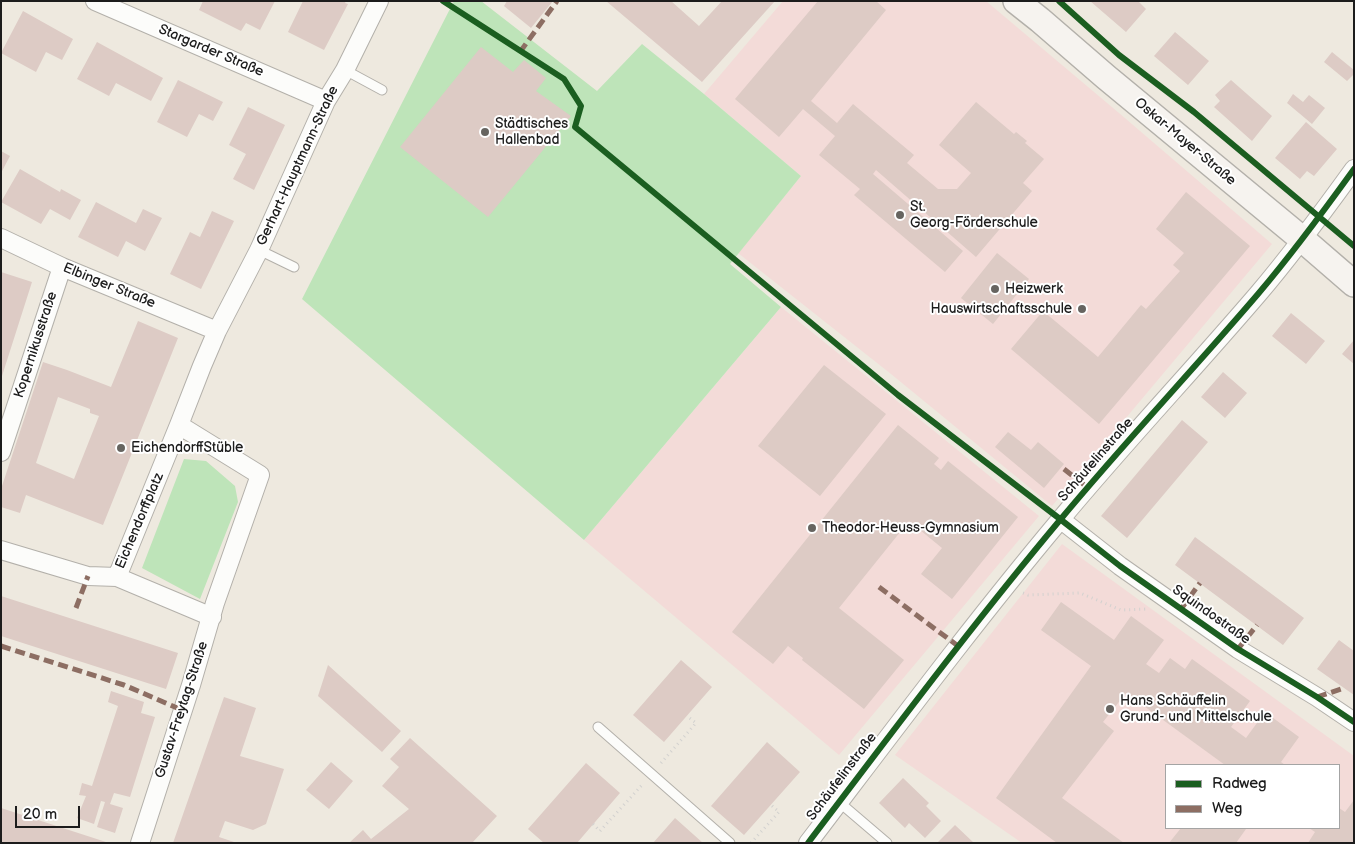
<!DOCTYPE html>
<meta charset="utf-8">
<style>
body{margin:0}
#map{position:relative;width:1355px;height:844px;overflow:hidden;background:#eee9df;font-family:"Balsamiq Sans",sans-serif}
canvas{display:block}
.frame{position:absolute;inset:0;border:2px solid #1c1c1c;pointer-events:none}
.legend{position:absolute;left:1165px;top:764px;width:175px;height:65px;box-sizing:border-box;background:#fff;border:1px solid #a4a4a4;margin:0;padding:6px 9px;list-style:none;font-size:15px;color:#1c1c1c}
.legend li{display:flex;align-items:center;gap:10px;height:25px}
.legend b{width:25px;border:1px solid #a4a4a4}
.scale{position:absolute;left:15px;top:806px;width:65px;height:22px;box-sizing:border-box;border:2px solid #1c1c1c;border-top:0;padding-left:6px;font-size:15px;line-height:18px;white-space:nowrap;color:#1c1c1c;-webkit-text-stroke:4px #fff;paint-order:stroke}
</style>
<div id="map">
<canvas width="1355" height="844"></canvas>
<div class="frame"></div>
<ul class="legend">
<li><b style="height:6px;background:#1b5e20"></b>Radweg</li>
<li><b style="height:6px;background:#8d6e63"></b>Weg</li>
</ul>
<div class="scale">20 m</div>
</div>
<script>
const context = document.querySelector('canvas').getContext('2d');
context.lineJoin = 'round';
function fillPath(path, color) { context.fillStyle = color; context.fill(path, 'evenodd'); }
function strokePath(path, color, width, dash) { context.strokeStyle = color; context.lineWidth = width; context.lineCap = dash ? 'butt' : 'round'; context.setLineDash(dash || []); context.stroke(path); }
function label(font, color, halo, rows, align = 'center') {
  context.font = font + ' "Balsamiq Sans",sans-serif'; context.lineWidth = 4; context.setLineDash([]); context.textBaseline = 'middle'; context.strokeStyle = halo; context.fillStyle = color; for (const [text, x, y, turn = 0] of rows) {
    context.save(); context.translate(x, y); context.rotate((+turn || 0) * Math.PI / 180); context.textAlign = isNaN(turn) ? turn : align; if (halo) context.strokeText(text, 0, 0); context.fillText(text, 0, 0); context.restore();
  }
}
const built = new Path2D(`
 M783 1H986L1119 113 1272 244 1052 506 891 374 738 253 801 176 704 94Z
 M781 307 1039 516 839 755 584 540Z
 M1062 544 1354 756V843H1022L895 755ZM1166 765H1339V828H1166Z`);
const green = new Path2D(`
 M454 1H481L597 91 642 44 704 94 801 176 730 264 781 307 584 540 302 299Z
 M184 459 206 461 235 486 238 502 200 599 142 568Z`);
const building = new Path2D(`
 M203 1H275L260 30 246 23 241 31 199 10Z
 M303 1H346L345 3 348 4 324 50 288 32Z
 M507 1H553L531 28 504 6Z
 M606 1H671L699 26 722 1H775L702 82Z
 M818 1H876L886 10 811 101 837 123 853 104 914 155 907 163 938 189H957L971 173 939 145 976 102 1014 134 1016 132 1027 141 1025 143 1044 159 1023 183 1032 191 976 257 876 170 873 174 963 251 945 272 854 195 860 189 819 155 835 136 803 109 779 137 735 99Z
 M1090 1H1138L1146 9 1126 32Z
 M23 11 73 39 62 60 46 52 36 72 1 53Z
 M1175 32 1209 61 1188 85 1154 56Z
 M97 42 163 78 151 101 116 83 109 96 77 79Z
 M481 47 513 72 524 60 546 78 536 91 571 116 488 217 400 147Z
 M1332 52 1354 70V74L1347 81 1324 62Z
 M178 80 223 102 213 121 199 114 187 137 157 122Z
 M1231 80 1272 116 1252 141 1214 107 1220 101 1215 95Z
 M1293 94 1303 102 1309 95 1325 108 1312 124 1287 103Z
 M248 107 285 125 254 190 233 179 246 154 229 145Z
 M1306 122 1337 149 1314 176 1307 171 1300 179 1275 158Z
 M1 151 10 156 1 173Z
 M20 169 60 192 61 189 81 200 70 220 50 209 41 224 1 202Z
 M1186 192 1250 246 1099 424 1011 349 1043 311 1098 357 1141 305 1146 309 1180 271 1173 265 1184 253 1156 229Z
 M96 202 136 223 143 209 162 218 145 251 126 241 118 257 78 237Z
 M212 211 234 221 201 289 170 274 190 232 200 237Z
 M997 253 1029 279 993 324 961 298Z
 M1 272 32 282 2 376H1Z
 M1291 313 1325 341 1306 364 1272 336Z
 M138 321 178 338 103 525 26 495 20 513 1 507V489L43 362 67 370 111 387ZM58 397 90 409V413L99 416 74 479 36 463Z
 M1354 340V364L1342 354Z
 M824 365 886 414 820 496 758 446Z
 M1223 372 1247 393 1225 418 1201 397Z
 M1182 420 1208 442 1127 538 1101 516Z
 M898 425 939 458 934 464 941 470 948 461 1018 517 952 599 921 574 942 548 909 521 839 608 904 660 864 709 802 660 803 658 788 646 773 664 732 632Z
 M1008 432 1031 450 1038 442 1064 464 1044 488 995 447Z
 M1195 537 1304 618 1283 645 1175 565Z
 M1 596 178 653 166 689 1 636Z
 M1061 602 1114 640 1131 616 1164 640 1146 664 1159 673 1170 658 1185 669 1192 659 1228 685 1250 701 1231 727 1246 738 1265 712 1299 737 1281 762 1285 765H1225L1126 693 1103 722 1114 731 1062 798 1124 843H1057L996 798 1091 666 1041 630Z
 M1339 640 1354 651V695L1317 669Z
 M681 660 712 687 664 742 633 715Z
 M328 665 401 731 382 752 318 696Z
 M111 691 144 702 141 713 155 717 130 797 114 793 110 804 123 808 115 833 97 827 105 802 101 801 94 824 77 818 86 796 79 795 82 783 92 786 118 706 108 702Z
 M224 697 256 708 240 756 284 769 266 824 253 830 225 821 219 837 237 843H173Z
 M410 738 497 816 472 843H349L363 830 371 839 409 809 382 786 399 767 390 759Z
 M767 742 800 772 744 835 711 806Z
 M331 762 353 781 329 809 306 790Z
 M586 763 620 793 577 843H544L528 829Z
 M903 778 929 803 926 806 941 821 925 838 909 823 905 828 879 803Z
 M1354 800V843H1308L1315 832 1309 828H1339V808L1345 812Z
 M1 808 106 842V843H1Z
 M675 818 703 843H653Z
 M955 825 974 843H937Z
 M1181 828H1245L1246 829 1236 843H1169Z`);
const path = new Path2D(`
 M1023 593 1028 595 1080 593 1121 610 1148 609
 M661 763 696 723 687 716
 M593 824 600 831 642 785
 M751 843 779 812 770 804`);
const lane = new Path2D(`
 M345 70 382 90
 M259 250 294 267
 M598 727 730 843
 M839 802 887 843`);
const street = new Path2D(`
 M95 1 326 101
 M1 238 62 267 217 331
 M1 452 62 267
 M1060 519 1120 566 1238 649 1317 697 1354 722
 M1 550 88 576 117 577
 M212 617 117 577 179 425 202 366 217 331 259 250 326 101 345 70 379 1
 M140 843 191 685 215 603 260 475 179 425
 M808 843C891 734 972 625 1060 520 1124 443 1193 370 1258 294 1292 254 1323 212 1354 169`);
const secondary = new Path2D(`
 M1016 1 1040 20 1106 77 1302 239 1354 284`);
const quiet = new Path2D(`
 M520 52 557 1
 M1064 469 1087 487
 M879 587 958 646
 M76 608 88 576
 M1181 609 1200 583
 M1 646 124 685 182 710
 M1238 649 1257 625
 M1317 697 1344 688`);
const cycleway = new Path2D(`
 M443 1 564 79 581 106 575 127 898 395 1060 519 1120 566 1238 649 1317 697 1354 722
 M1059 1 1119 55 1194 112 1354 246
 M808 843C891 734 972 625 1060 520 1124 443 1193 370 1258 294 1292 254 1323 212 1354 169`);
const markers = [
 [485,132,5,"#666460"],
 [900,215,5,"#666460"],
 [995,289,5,"#666460"],
 [1082,309,5,"#666460"],
 [121,448,5,"#666460"],
 [812,528,5,"#666460"],
 [1110,709,5,"#666460"]
];
const streetNames = [
 ["Stargarder Straße",211,51,23],
 ["Oskar-Mayer-Straße",1185,142,40],
 ["Gerhart-Hauptmann-Straße",298,166,-65],
 ["Elbinger Straße",109,286,22],
 ["Kopernikusstraße",36,345,-72],
 ["Schäufelinstraße",1096,460,-49],
 ["Eichendorffplatz",140,521,-67],
 ["Squindostraße",1211,615,35],
 ["Gustav-Freytag-Straße",182,710,-72],
 ["Schäufelinstraße",842,777,-53]
];
const poiNames = [
 ["Städtisches",495,124],
 ["Hallenbad",495,140],
 ["St.",910,207],
 ["Georg-Förderschule",910,223],
 ["Heizwerk",1005,289],
 ["Hauswirtschaftsschule",1072,309,"right"],
 ["EichendorffStüble",131,448],
 ["Theodor-Heuss-Gymnasium",822,528],
 ["Hans Schäuffelin",1120,701],
 ["Grund- und Mittelschule",1120,717]
];
fillPath(built, '#f3dbd8');
fillPath(green, '#bee4b9');
fillPath(building, '#ddcbc5');
strokePath(lane, '#b3b0aa', 11);
strokePath(street, '#b3b0aa', 20);
strokePath(secondary, '#b3b0aa', 28);
strokePath(path, '#d2d1cf', 3, [1, 4]);
strokePath(lane, '#fcfcfa', 9);
strokePath(street, '#fcfcfa', 18);
strokePath(secondary, '#f6f3ef', 25);
strokePath(quiet, '#8d6e63', 5, [10, 5]);
strokePath(cycleway, '#1b5e20', 6);
for (const [x, y, r, color] of markers) { const dot = new Path2D(); dot.arc(x, y, r, 0, 2 * Math.PI); context.fillStyle = color; context.fill(dot); strokePath(dot, '#fff', 2); }
label('14px', '#1c1c1c', '#fff', streetNames);
label('14px', '#1c1c1c', '#fff', poiNames, 'left');
</script>
